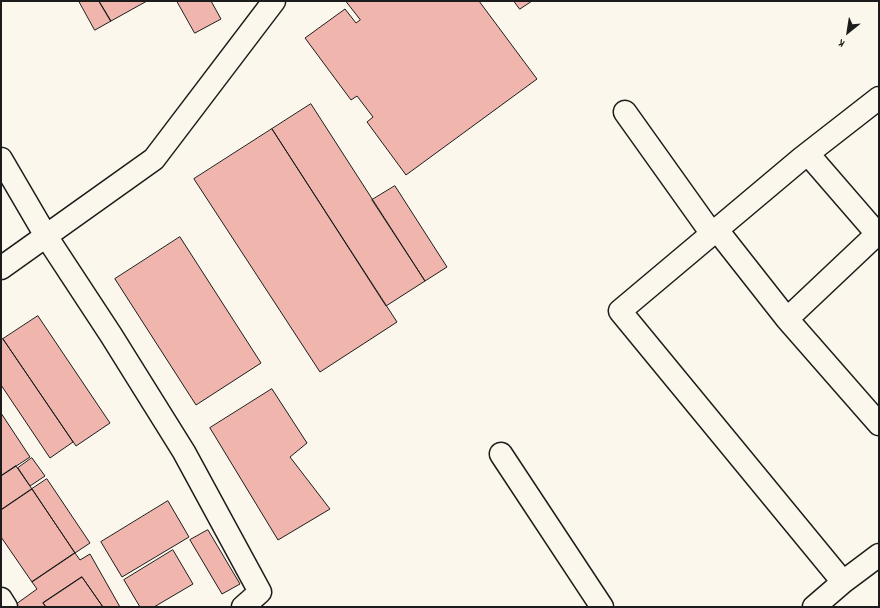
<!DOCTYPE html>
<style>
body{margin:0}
#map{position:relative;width:880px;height:608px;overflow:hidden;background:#fbf7ec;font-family:Dekko,sans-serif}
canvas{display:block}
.frame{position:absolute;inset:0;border:2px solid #1c1c1c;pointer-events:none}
.north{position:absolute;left:828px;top:12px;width:40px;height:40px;-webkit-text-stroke:3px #fbf7ec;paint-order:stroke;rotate:210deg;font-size:11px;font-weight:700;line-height:16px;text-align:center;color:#1c1c1c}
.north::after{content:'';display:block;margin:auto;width:14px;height:18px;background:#1c1c1c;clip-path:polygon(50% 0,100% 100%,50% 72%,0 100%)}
</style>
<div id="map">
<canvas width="880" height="608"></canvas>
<div class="frame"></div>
<div class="north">K</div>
</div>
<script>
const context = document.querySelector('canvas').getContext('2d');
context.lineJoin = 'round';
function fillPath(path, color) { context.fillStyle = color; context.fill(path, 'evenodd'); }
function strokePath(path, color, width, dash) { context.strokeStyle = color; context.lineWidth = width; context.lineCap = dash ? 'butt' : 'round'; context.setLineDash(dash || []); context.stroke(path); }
const building = new Path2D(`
 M79 1H99L111 21 95 30Z
 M99 1H147L111 21Z
 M177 1H211L221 19 195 33Z
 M346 1H479L537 79 406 175 367 122 373 117 357 96 351 100 305 38 345 9 356 23 360 20Z
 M514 1H532L520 9Z
 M311 104 425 281 386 306 272 129Z
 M272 129 397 322 320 372 194 179Z
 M395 186 447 267 425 281 372 200Z
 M180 237 261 363 196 405 115 279Z
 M38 316 110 423 76 446 3 339Z
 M3 339 73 442 50 458 1 385V340Z
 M272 389 307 443 290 457 330 509 278 540 210 428Z
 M1 413 30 457 1 476Z
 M32 458 45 476 30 486 18 468Z
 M16 466 32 489 1 510V476Z
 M47 479 90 543 75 553 32 489Z
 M32 489 75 553 32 582 1 537V510Z
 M168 501 189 537 122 577 101 542Z
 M208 530 240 584 222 594 190 540Z
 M173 550 193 584 154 607H140L124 580Z
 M75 553 80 560 90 554 120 607H103L82 577 43 603 46 607H12L37 589 32 582Z
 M82 577 103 607H46L43 603Z`);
const minor = new Path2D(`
 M625 112 712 234
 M808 154 879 236
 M1 159 46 236 111 335 184 452 260 592 243 607
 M717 230 787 319 879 424
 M1 268 154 159 274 1
 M787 319 877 234
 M501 454 602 607
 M843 582 620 311 802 158 879 98
 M1 599 6 607
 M814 607 843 582 879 555`);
fillPath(building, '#f0b5ac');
strokePath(building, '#1c1c1c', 1);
strokePath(minor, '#1c1c1c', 25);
strokePath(minor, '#fbf7ec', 22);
</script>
